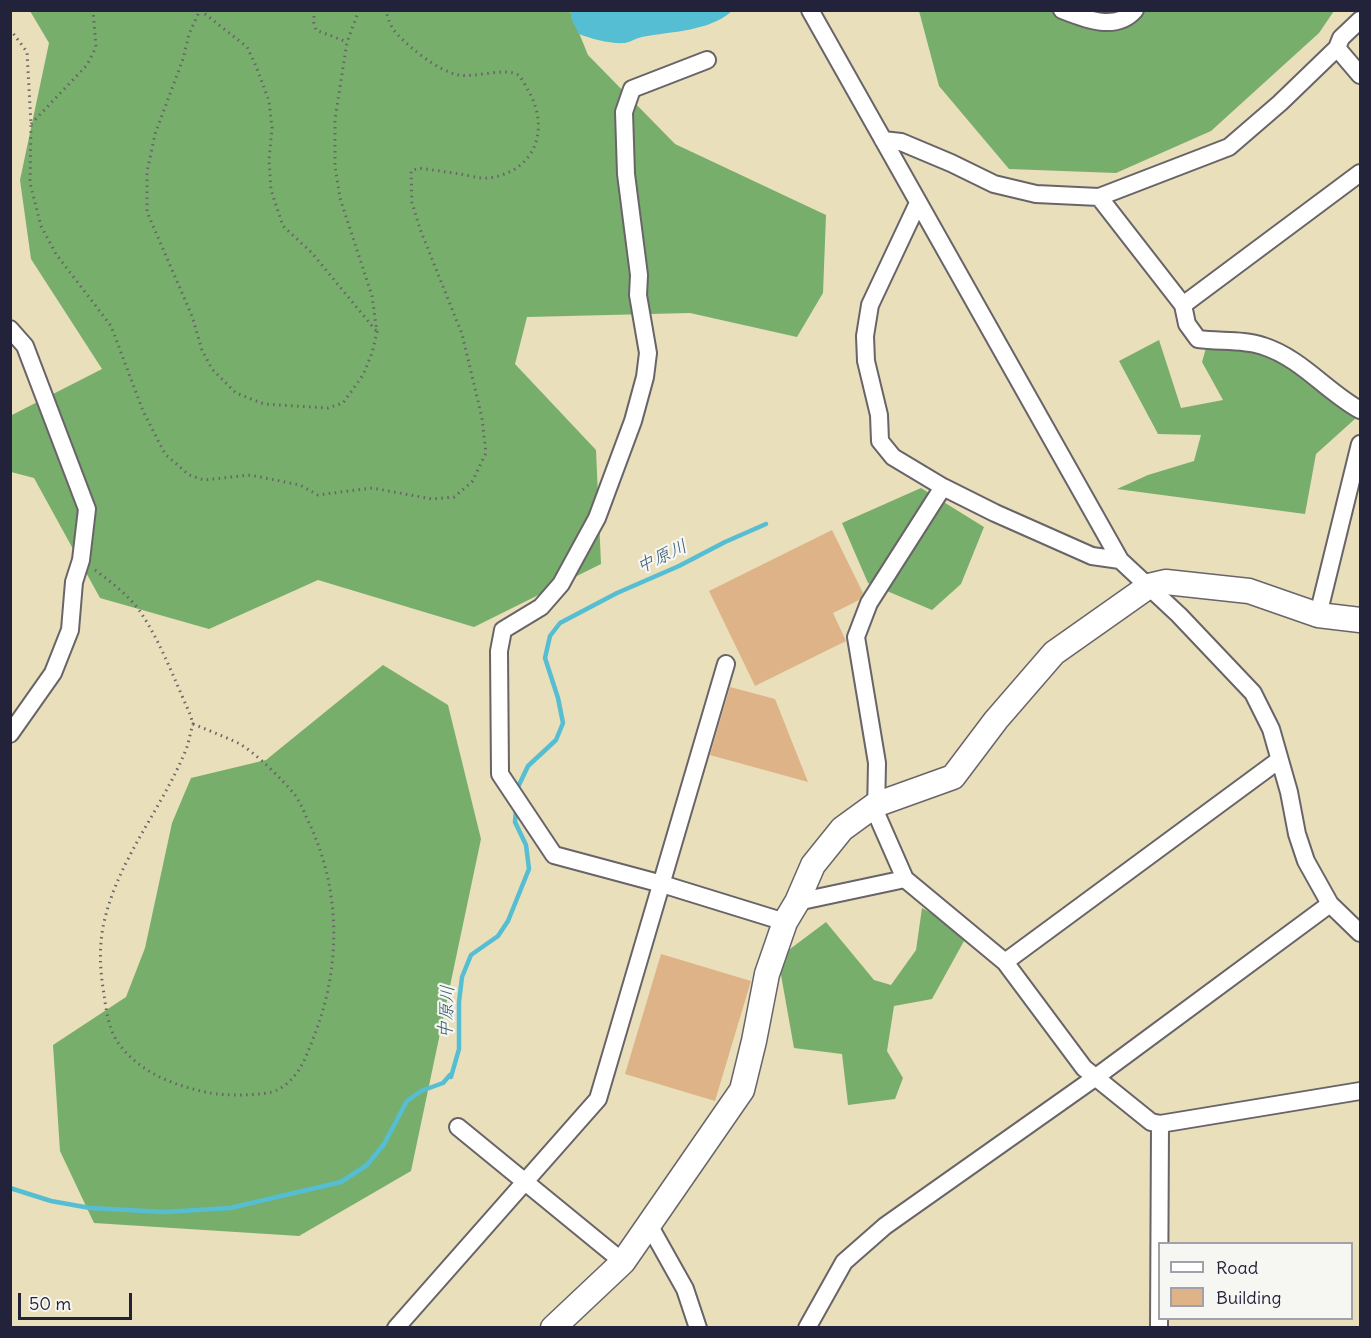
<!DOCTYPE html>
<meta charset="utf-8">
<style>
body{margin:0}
#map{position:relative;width:1371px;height:1338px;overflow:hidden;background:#e9dfbb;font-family:Delius,sans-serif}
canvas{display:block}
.frame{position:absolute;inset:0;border:12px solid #22223b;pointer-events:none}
.legend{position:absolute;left:1158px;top:1242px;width:195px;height:78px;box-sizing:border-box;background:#f6f6f2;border:2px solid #a1a1a9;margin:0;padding:8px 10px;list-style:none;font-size:18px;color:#22223b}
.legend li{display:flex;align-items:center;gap:12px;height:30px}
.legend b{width:30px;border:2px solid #a1a1a9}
.scale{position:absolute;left:18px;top:1293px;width:114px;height:27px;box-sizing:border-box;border:3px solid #22223b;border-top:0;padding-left:8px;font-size:18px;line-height:21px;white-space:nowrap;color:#22223b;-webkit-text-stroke:4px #f6f6f2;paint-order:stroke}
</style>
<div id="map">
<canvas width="1371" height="1338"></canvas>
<div class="frame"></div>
<ul class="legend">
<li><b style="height:8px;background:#fff"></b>Road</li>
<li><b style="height:16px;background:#deb387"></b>Building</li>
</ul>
<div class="scale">50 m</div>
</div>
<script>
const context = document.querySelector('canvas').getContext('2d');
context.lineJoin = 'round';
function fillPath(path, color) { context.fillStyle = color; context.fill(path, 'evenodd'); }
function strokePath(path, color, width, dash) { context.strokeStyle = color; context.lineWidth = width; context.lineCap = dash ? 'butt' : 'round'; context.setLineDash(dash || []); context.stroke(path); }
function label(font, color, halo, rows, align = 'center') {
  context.font = font + ' Delius,"Klee One",sans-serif'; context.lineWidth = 4.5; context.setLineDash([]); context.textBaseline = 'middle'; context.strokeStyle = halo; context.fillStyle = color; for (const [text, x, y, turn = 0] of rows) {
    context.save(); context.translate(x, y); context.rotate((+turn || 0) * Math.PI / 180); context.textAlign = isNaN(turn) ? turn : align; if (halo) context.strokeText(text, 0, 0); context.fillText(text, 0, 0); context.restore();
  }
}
const forest = new Path2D(`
 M30 11H570L588 55 675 144 826 215 823 293 797 337 690 313 527 317 515 364 596 450 601 564 474 627 318 580 209 629 100 598 34 478 11 472 10 416 102 369 31 259 20 180 49 43Z
 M919 11H1334L1319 33 1211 131 1116 173 1009 169 939 86Z
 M1159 340 1181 408 1223 400 1202 362 1206 348 1255 350 1298 371 1356 418 1316 454 1305 514 1117 489 1148 475 1194 461 1201 435 1158 434 1119 361Z
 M921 488 984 527 961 584 932 610 868 583 842 523Z
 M383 665 448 705 481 839 411 1171 299 1236 94 1223 60 1151 53 1045 126 997 145 948 172 823 191 778 266 760Z
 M922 908 944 920 964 941 932 999 894 1006 887 1051 903 1078 895 1099 848 1105 842 1054 794 1048 778 958 826 922 874 980 891 985 916 950Z`);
const water = new Path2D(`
 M571 11V10L732 11C708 32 672 31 642 37 636 38 631 42 625 43 610 44 592 39 579 34L571 18Z`);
const stream = new Path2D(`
 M518 792V787L528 766 556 740 563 723 558 698 545 658 550 636 560 623 617 593 679 566 725 542 766 524
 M10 1188 51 1201 90 1208 164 1212 230 1208 341 1182 367 1165 384 1144 407 1101 421 1091 443 1083 450 1075 451 1077 459 1049V1002L462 977 471 955 498 936 508 921 529 869 526 845 515 822 516 810`);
const building = new Path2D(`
 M832 530 863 593 859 600 833 613 846 641 755 686 709 591Z
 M730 687 775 699 808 782 710 755Z
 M661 954 751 981 715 1101 625 1074Z`);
const path = new Path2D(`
 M314 10V23L316 30 347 42
 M359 10 347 42 335 119V166L340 198 372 296 377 332 372 353 363 375 343 403 328 408 264 404 236 393 212 369 202 350 192 316 147 212V172L155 134 183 59 189 34 200 10 247 47 256 66 269 101 272 128 269 160 271 190 283 226 312 253 377 332
 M10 29 27 52 31 124 30 183 41 226 56 254 111 326 143 411 165 454 189 475 204 480 250 475 300 485 318 495 372 488 432 499 454 497 472 482 486 453 482 418 462 334 420 229 412 203 411 171 419 168C433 170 446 172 460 174 468 175 479 179 487 178 535 173 551 129 528 90 525 85 522 78 518 75 506 67 474 78 459 75 440 72 411 49 398 35 391 28 388 20 386 10
 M31 124 87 65 96 47 93 10
 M95 570C111 582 127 594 139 610 160 640 175 681 190 714L193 724
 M193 724C208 730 223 736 238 743 254 751 283 780 295 795 301 803 305 815 310 825 341 892 341 968 314 1036 306 1057 299 1079 277 1090 267 1096 223 1096 210 1093 176 1086 141 1074 119 1044 109 1031 106 1010 104 994 100 971 99 949 103 927 116 862 160 812 185 752 189 743 190 733 193 724Z`);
const street = new Path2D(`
 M810 10 1120 560 1179 615 1253 693 1271 729 1289 792 1297 834 1306 861 1330 904 1360 933
 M1062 10C1085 19 1116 32 1135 10
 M1337 48 1360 75
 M707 60 632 89 624 112 626 174 639 275 638 295 648 353 645 377 633 421 597 518 561 584 541 607 503 630 499 651 500 774 554 855 662 884 785 922
 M883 140 901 142 951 163 994 184 1036 194 1099 197 1229 147 1280 103 1337 48 1341 38 1360 20
 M1099 197 1183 305 1187 324 1198 339C1220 342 1243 339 1263 346 1301 358 1327 392 1360 410
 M918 203 870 305 865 336 866 361 879 415 880 441 893 457 943 487 995 513 1092 556 1120 560
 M1183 305 1360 173
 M10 329 25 346 87 509 81 560 74 582 70 630 53 673 10 734
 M943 487 869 603 856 637 877 763 876 813 905 879 1005 962 1084 1068 1151 1122 1160 1124 1360 1091
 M1318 615 1360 444
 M797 902 905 879
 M1005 962 1279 760
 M458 1127 623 1262
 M648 1223 685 1289 698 1328
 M396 1328 598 1099 726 664
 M807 1328 844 1262 885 1226 1096 1077 1330 904
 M1159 1328 1160 1124`);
const secondary = new Path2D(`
 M553 1328 623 1262 742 1090 754 1041 767 974 785 922 797 902 813 865 842 829 875 805 953 777 996 720 1054 653 1149 586 1166 582 1249 591 1318 615 1360 620`);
const waterNames = [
 ["中原川",662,557,-25],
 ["中原川",447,1012,-87]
];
fillPath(forest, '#78ae6b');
fillPath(water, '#55bed2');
strokePath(stream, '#55bed2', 4.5);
fillPath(building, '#deb387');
strokePath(street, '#686468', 20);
strokePath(secondary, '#686468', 27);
strokePath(path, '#686468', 3, [1.5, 4.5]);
strokePath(street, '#fff', 16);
strokePath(secondary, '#fff', 24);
label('italic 18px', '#345970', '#f6f6f2', waterNames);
</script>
